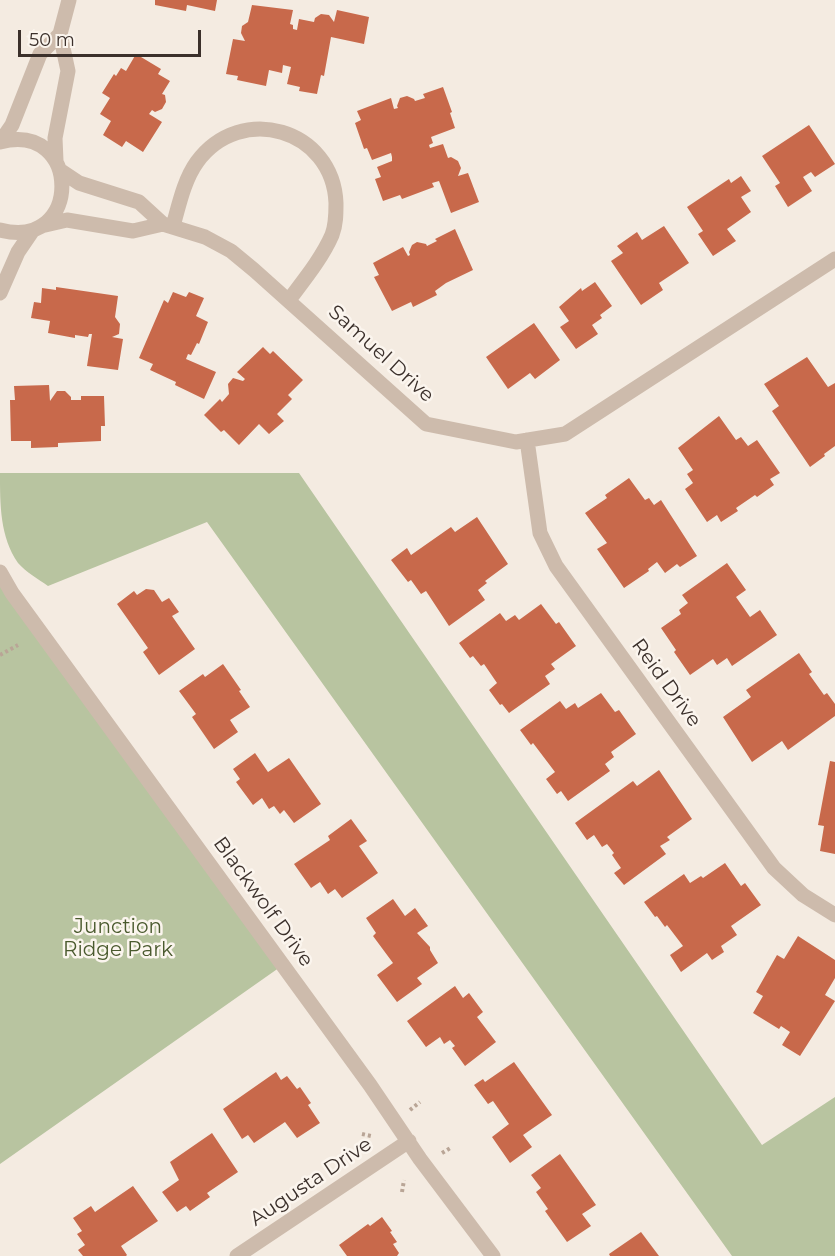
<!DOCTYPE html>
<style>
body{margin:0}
#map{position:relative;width:835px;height:1256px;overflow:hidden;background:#f4ebe1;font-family:Montserrat,sans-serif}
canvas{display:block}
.scale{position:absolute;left:18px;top:30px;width:183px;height:27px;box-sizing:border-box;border:3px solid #3b302b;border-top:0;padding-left:8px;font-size:18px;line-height:21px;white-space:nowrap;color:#3b302b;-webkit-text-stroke:4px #fbf5ee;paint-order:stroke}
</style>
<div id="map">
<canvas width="835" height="1256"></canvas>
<div class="scale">50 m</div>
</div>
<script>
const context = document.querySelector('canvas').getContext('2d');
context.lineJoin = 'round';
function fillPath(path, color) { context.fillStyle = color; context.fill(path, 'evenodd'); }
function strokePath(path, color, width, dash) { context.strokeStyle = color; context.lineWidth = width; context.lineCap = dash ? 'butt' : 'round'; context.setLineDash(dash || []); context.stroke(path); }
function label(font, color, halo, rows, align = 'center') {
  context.font = font + ' Montserrat,sans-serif'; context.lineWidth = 5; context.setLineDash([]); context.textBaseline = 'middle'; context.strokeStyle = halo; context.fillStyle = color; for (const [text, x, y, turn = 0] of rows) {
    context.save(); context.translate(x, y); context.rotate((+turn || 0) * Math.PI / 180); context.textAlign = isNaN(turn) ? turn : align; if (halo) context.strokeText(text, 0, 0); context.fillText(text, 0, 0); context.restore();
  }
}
const green = new Path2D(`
 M0 473H299L762 1145 835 1097V1256H732L207 522 48 586C38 579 26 572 18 563 0 537 0 505 0 473Z
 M0 572 283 965 0 1164Z`);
const building = new Path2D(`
 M155 0H217L215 11 187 5 186 11 155 5Z
 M252 5 293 10 290 24 293 25V29L297 30 299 19 314 22 315 18 321 14 329 15 334 22 337 10 369 17 364 44 331 37 324 76 321 75 317 94 299 91 300 87 287 84 291 67 283 65 282 73 269 70 266 86 237 80 238 76 226 74 233 39 245 41 241 33 242 26 248 22Z
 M136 54 161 69 158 74 170 81 162 94 165 95 166 102 162 109 155 112 152 110 149 114 162 122 143 152 126 141 122 147 103 135 111 121 100 114 110 98 102 93 114 74 116 76 121 68 126 71Z
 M443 87 452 112 450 113 455 128 431 137 433 143 429 145 430 148 443 144 448 158 451 157 458 161 461 168 458 176 468 173 479 202 451 213 439 181 432 183 434 187 402 199 400 195 383 201 375 179 381 177 377 167 392 161V157L391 153 372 160 367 148 364 149 355 123 361 120 357 111 391 98 394 109 398 108 397 106 400 98 407 96 414 99 415 101 425 98 423 94Z
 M809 125 835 164 815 177 811 172 803 177 812 191 788 207 775 186 780 183 762 156Z
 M741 176 751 191 741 197 751 212 727 229 736 241 713 256 698 234 703 231 687 207 729 179 731 183Z
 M664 226 689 263 659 283 663 290 641 305 611 261 623 253 617 246 637 232 642 240Z
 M455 229 473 270 446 283 435 291 437 295 413 307 411 302 392 311 374 277 379 275 373 263 403 247 408 256 410 255 409 252 412 245 417 242 426 244 427 246 437 241 435 239Z
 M595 282 612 306 600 315 602 318 592 325 598 334 576 349 560 327 569 321 559 307 581 288 582 291Z
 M56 287 118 296 115 317 120 324 119 334 112 337 123 339 118 370 87 366 92 334H89L88 337 75 335V338L48 333 50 321 31 318 34 302 41 303 42 288 56 290Z
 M173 292 186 297 189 292 204 298 196 316 208 322 199 344 197 343 191 355 188 354 186 359 216 372 204 399 175 385 176 382 150 370 153 364 139 358 164 300 168 303Z
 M534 323 560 360 535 379 530 373 508 389 486 357Z
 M263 347 270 354 273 351 303 380 288 395 292 399 277 414 284 421 269 434 259 424 239 445 224 430 221 432 204 415 220 399 222 402 229 394 228 384 233 378 243 381 245 379 237 372Z
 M807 357 828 387 835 383V446L824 454 825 456 810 467 772 411 779 406 764 384Z
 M49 385 50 401 57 391H65L71 397V400H81V396H104L105 426H101V441L58 443V447L31 448V441H11L10 400H15L14 386Z
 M719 416 736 440 741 437 748 446 757 440 780 473 770 479 774 485 757 497 755 495 736 508 738 511 721 522 717 515 707 522 685 489 693 483 687 474 693 470 678 448Z
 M629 478 645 500 649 498 654 505 661 500 697 556 680 567 677 564 665 573 657 562 648 569 649 571 624 588 597 549 607 543 585 513 607 498 605 495Z
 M477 517 508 564 485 581 487 583 478 590 485 600 449 626 426 591 421 594 411 580 408 582 391 560 407 548 411 555 451 527 455 532Z
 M727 563 746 590 736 597 750 617 760 610 777 635 732 666 727 658 717 665 713 659 690 675 674 652 676 650 661 628 681 614 679 610 688 603 682 595Z
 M146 589 154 590 162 602 169 598 179 612 172 616 195 649 159 675 143 652 148 648 117 604 134 591 137 595Z
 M541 604 556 624 559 622 576 646 551 664 555 669 545 676 550 684 509 713 502 704 500 705 489 690 497 683 484 664 481 666 473 656 470 658 459 643 500 613 506 621 515 615 519 620Z
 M799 653 812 672 809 674 824 695 827 693 835 704V716L788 750 782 741 752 762 723 717 751 697 746 690Z
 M223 664 241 690 239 691 250 707 230 720 238 732 214 749 192 717 196 714 179 691 203 674 205 677Z
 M601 693 615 712 619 710 636 734 611 752 614 757 605 764 610 771 568 801 561 791 557 794 546 779 555 772 533 743 531 745 520 730 560 701 566 709 575 703 578 708Z
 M255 753 268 772 289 758 321 804 294 823 284 810 280 814 274 806 269 809 262 798 253 805 236 782 240 779 233 769Z
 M830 761 835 762V854L820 851 824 826 818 825Z
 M659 770 692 819 667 837 670 840 660 846 666 854 624 885 614 873 621 868 612 855 614 853 607 844 602 847 594 835 587 840 575 823 633 781 637 786Z
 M351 819 367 841 359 846 378 873 342 898 335 889 328 894 320 882 311 888 294 864 330 840 328 836Z
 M725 863 741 886 745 883 761 905 731 926 737 935 721 946 724 952 712 960 707 953 681 972 670 955 683 946 667 925 665 927 657 916 655 917 644 902 684 874 690 883 701 876 703 878Z
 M393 899 405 916 415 908 428 926 417 933 430 947V950L438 963 417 978 422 984 397 1002 377 975 393 963 373 936 376 933 366 918Z
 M798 936 835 960V978L825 995 835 1001 800 1056 782 1045 790 1032 781 1026 779 1029 753 1013 763 996 756 992 777 955 784 959Z
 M455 986 463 998 469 993 483 1012 477 1017 496 1042 465 1066 452 1048 455 1046 450 1040 444 1044 440 1037 426 1047 407 1021Z
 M514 1062 552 1115 523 1135 532 1147 510 1163 492 1137 509 1124 493 1101 488 1104 474 1085 483 1079 485 1082Z
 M276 1072 281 1080 287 1076 297 1089 300 1087 311 1103 308 1105 320 1123 297 1138 285 1122 254 1143 248 1135 242 1139 223 1109Z
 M212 1133 238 1172 207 1193 210 1197 190 1211 186 1206 177 1212 162 1192 179 1180 170 1162Z
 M560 1154 596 1205 582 1214 591 1226 567 1242 545 1211 548 1209 536 1192 541 1188 531 1175Z
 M133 1186 158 1221 121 1246 127 1255 126 1256H83L78 1250 85 1245 77 1234 82 1231 73 1218 91 1206 95 1212Z
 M382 1217 392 1231 390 1232 397 1242 393 1244 399 1253 397 1256H347L339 1245 368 1224 370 1226Z
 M641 1232 659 1256H610L609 1254Z`);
const path = new Path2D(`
 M0 655 18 645
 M410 1110 420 1102
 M362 1134 371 1136
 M442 1153 452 1147
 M402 1192 404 1180`);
const minor = new Path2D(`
 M1 141 12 125 40 54 60 34
 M0 142C82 120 83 252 0 230
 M56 161 55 138 68 71 60 34 69 0
 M61 171 79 183 139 202 163 224
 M41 226 67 220 133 231 163 224 205 237 231 251 254 270 426 424 516 442 565 434 835 259
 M173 226C179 205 184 180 197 162 241 102 333 129 336 203 336 214 336 225 332 235 322 258 304 280 289 300
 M0 293 18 252 33 230
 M527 440 540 533 556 566 774 868 803 895 835 915
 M0 572 12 593 370 1085 420 1159 493 1256
 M237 1256 409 1141`);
const streetNames = [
 ["Samuel Drive",381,354,42],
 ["Reid Drive",666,683,54],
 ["Blackwolf Drive",263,902,54],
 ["Augusta Drive",311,1182,-34]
];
const parkNames = [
 ["Junction",118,927],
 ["Ridge Park",118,950]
];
fillPath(green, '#b8c4a0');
fillPath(building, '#c8694b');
strokePath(path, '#b9a596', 4, [3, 3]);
strokePath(minor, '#cdbbac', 15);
label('20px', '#3b302b', '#fbf5ee', streetNames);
label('20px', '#4a5a2e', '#fbf5ee', parkNames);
</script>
